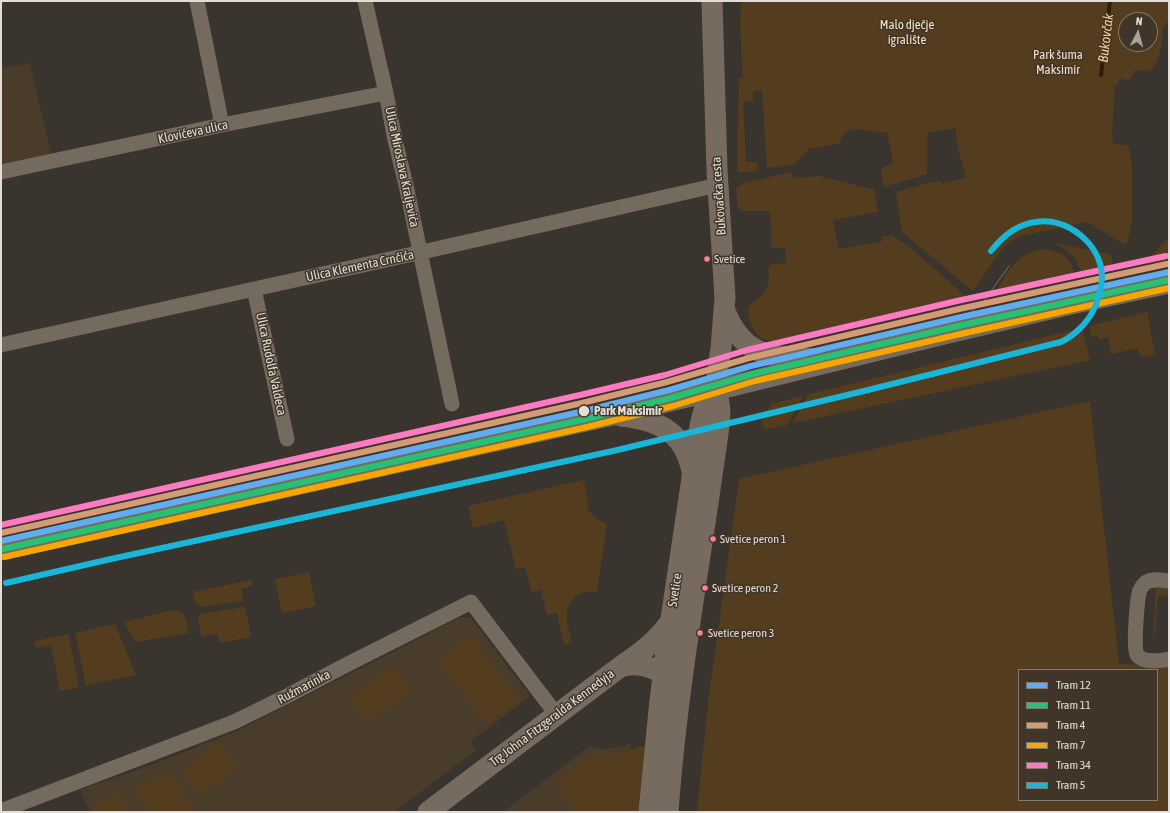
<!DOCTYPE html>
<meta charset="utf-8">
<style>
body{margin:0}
#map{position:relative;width:1170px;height:813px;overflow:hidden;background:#3a342e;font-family:"Asap Condensed",sans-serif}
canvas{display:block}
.frame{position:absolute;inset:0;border:2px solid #e4ddd5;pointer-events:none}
.legend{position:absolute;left:1018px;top:669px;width:140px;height:132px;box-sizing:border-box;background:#403528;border:1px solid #82786d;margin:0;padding:5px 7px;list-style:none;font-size:12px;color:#e4ddd5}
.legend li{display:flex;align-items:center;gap:8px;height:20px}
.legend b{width:20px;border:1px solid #82786d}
.north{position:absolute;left:1118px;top:12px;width:40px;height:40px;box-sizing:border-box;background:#403528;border:1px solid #82786d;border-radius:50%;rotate:6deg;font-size:11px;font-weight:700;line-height:16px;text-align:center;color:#e4ddd5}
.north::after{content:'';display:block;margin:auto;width:14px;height:18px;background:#a8a29b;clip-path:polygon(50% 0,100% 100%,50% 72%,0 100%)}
</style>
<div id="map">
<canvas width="1170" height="813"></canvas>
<div class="frame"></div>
<ul class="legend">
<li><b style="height:5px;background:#60acee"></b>Tram 12</li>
<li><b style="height:5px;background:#26c172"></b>Tram 11</li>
<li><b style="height:5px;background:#d39c74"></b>Tram 4</li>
<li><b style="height:5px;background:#f7a600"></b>Tram 7</li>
<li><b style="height:5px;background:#fe7ac1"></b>Tram 34</li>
<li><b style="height:5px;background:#1ab6d8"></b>Tram 5</li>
</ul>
<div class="north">N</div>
</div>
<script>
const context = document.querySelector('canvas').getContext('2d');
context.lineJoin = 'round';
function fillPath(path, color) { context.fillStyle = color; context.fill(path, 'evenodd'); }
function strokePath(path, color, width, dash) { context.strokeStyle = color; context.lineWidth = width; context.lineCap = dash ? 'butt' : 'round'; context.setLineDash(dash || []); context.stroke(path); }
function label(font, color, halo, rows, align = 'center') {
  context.font = font + ' "Asap Condensed",sans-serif'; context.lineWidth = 3; context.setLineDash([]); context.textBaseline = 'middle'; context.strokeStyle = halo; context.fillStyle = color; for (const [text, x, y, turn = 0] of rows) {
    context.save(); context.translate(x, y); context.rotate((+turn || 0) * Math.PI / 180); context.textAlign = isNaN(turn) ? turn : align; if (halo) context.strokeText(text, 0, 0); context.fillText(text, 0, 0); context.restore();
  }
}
const built = new Path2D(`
 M30 63 52 159H27L1 164V68Z
 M465 617 471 618 530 696 470 742 476 750 394 812H90L80 790 159 762 239 730 415 641 458 618Z
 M631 743 625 812H503L590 746 600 749H609L619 747Z`);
const green = new Path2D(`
 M741 1H1169V21L1165 24 1162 32C1164 41 1158 66 1149 71L1135 70 1133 73 1130 80 1119 79 1118 85H1115L1112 134 1113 143 1129 146 1132 166V218L1130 232 1126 245 1087 222 1022 236 1010 241 1002 249 973 291 902 232 896 192 927 183 940 181 941 184 966 177 958 149 955 128 927 133V174L884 187 881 169 893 163 887 132 877 133 861 129H851L842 136 840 143 809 149 794 164 767 168 762 90 753 91V101L743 102 746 162H757V171L737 173 739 78 743 79 740 25ZM1126 20H1150V44H1126Z
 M792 172 793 178H799L820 176 874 190 878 212 833 220 839 249 883 241 882 237 892 235 914 251 968 298 956 302 779 342C761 340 755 337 750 319 749 316 747 311 749 307 750 304 755 302 758 299 768 292 770 279 768 268H770V265L786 263 785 248H771V220L769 211H743L738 208 736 188 743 183Z
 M1169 238V262L1156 265 1149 260 1151 256Z
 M1054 243 1109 254 1112 257C1112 274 1095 275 1082 277 1077 257 1072 252 1054 243Z
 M1042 249C1062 250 1072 258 1075 279L992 297C1006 276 1014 254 1042 249Z
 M954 310H958L960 313 882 331 869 333 873 329Z
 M1147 312 1155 354 1140 357 1138 348 1111 354 1108 337 1099 339 1098 336 1091 337 1089 326Z
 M1082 328 1090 360 793 423 809 394Z
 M803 396 787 425 766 429 763 427 762 422 771 404Z
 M1090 401 1119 664 1169 665V812H697L708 703 739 479ZM1019 670H1157V800H1019Z
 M584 480 589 511 596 519 607 524 597 592C589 591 580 592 574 598 561 610 569 628 572 642L564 645 557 613 547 615 541 590 532 592 525 567 516 569 504 520 473 528 468 506Z
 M309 572 316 606 282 613 275 579Z
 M251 580 252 586 241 589 244 601 202 607C195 604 194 600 193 592Z
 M1158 587 1169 588 1168 596 1158 595 1154 641 1153 640 1156 588Z
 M245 607 251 637 219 643 218 634 201 636 198 619 200 614Z
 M173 610C187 612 186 621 188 633L135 642 124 622Z
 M115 624 136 675 86 685 75 633Z
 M68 634 79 687 60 691 51 645 36 648 34 641Z
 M470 635 520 700 487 725 437 661Z
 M393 665 412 690 368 723 349 698Z
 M220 742 238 767 199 796 181 771Z
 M641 746 650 747 644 812H577L554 783 593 754 607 756 625 751Z
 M169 770 195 812H149L136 790Z
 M118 793 128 812H93L91 807Z`);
const stream = new Path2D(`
 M1101 75 1110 1`);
const street = new Path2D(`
 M197 1 222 125
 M365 1 386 93 395 140 406 185 452 404
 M1 172 222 125 386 93
 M254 289 287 439
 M1 345 431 250 718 185
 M1169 581C1161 580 1152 578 1145 583 1143 585 1141 588 1140 590 1137 598 1133 650 1137 655 1143 663 1161 661 1169 659
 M1 811 234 722 287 696 348 664 471 602 556 714`);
const secondary = new Path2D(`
 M712 1 717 170 725 298 721 348 715 390
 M725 311C744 358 770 356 815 359
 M621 416C659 420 684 432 692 471
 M1 550 613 415 944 334 1071 304 1169 283
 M620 667C639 654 657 641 670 622
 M428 812 620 667C638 661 659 668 672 681
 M649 812 659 710 665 659 699 431C702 416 705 402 715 390
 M668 812C677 685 701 559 718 433 720 419 722 404 715 390`);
const tram = new Path2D(`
 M961 317 971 312 984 301 1009 266`);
const tram1 = new Path2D(`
 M1 541 584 411 669 390 751 366 961 317 1169 272`);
const tram2 = new Path2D(`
 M3 549 586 419 671 398 753 374 963 325 1169 280`);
const tram3 = new Path2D(`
 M1 533 582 403 667 382 749 358 959 309 1167 264`);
const tram4 = new Path2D(`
 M4 557 587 427 673 406 755 381 965 333 1169 288`);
const tram5 = new Path2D(`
 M1 525 580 395 665 375 747 350 957 301 1166 256`);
const tram6 = new Path2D(`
 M6 583 111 559 613 451 864 391 1061 342C1074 336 1087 323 1093 311 1099 299 1102 288 1102 275 1100 243 1067 217 1036 222 1017 224 1002 237 991 251`);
const markers = [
 [707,259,3.5,"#ff8098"],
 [584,411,6,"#e4ddd5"],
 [713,539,3.5,"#ff8098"],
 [705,588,3.5,"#ff8098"],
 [700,633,3.5,"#ff8098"]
];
const busNames = [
 ["Svetice",714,259],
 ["Svetice peron 1",720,539],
 ["Svetice peron 2",712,588],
 ["Svetice peron 3",708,633]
];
const parkNames = [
 ["Malo dječje",907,25],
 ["igralište",907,40],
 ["Park šuma",1058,55],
 ["Maksimir",1058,70]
];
const streetNames = [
 ["Klovićeva ulica",193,132,-12],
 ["Ulica Miroslava Kraljevića",402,167,78],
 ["Bukovačka cesta",719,196,-94],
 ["Ulica Klementa Crnčića",360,266,-12],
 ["Ulica Rudolfa Valdeca",271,364,78],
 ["Svetice",675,590,-81],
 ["Ružmarinka",304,687,-28],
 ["Trg Johna Fitzgeralda Kennedyja",552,718,-37]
];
const stopNames = [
 ["Park Maksimir",594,411]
];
const waterNames = [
 ["Bukovčak",1106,38,-83]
];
fillPath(built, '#4a3c2b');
fillPath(green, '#543d1e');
strokePath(stream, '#301d04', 4);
strokePath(street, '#746a5e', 15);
strokePath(secondary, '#766b5e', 21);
strokePath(tram, '#767067', 1);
strokePath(tram1, '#60acee', 6);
strokePath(tram2, '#26c172', 6);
strokePath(tram3, '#d39c74', 6);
strokePath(tram4, '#f7a600', 6);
strokePath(tram5, '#fe7ac1', 6);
strokePath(tram6, '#1ab6d8', 6);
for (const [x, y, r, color] of markers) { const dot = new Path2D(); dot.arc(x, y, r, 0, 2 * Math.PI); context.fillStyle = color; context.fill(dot); strokePath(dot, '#403528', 1.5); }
label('12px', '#e4ddd5', '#403528', busNames, 'left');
label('13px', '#f7dfc2', '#403528', parkNames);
label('13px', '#e4ddd5', '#403528', streetNames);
label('bold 13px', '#e4ddd5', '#403528', stopNames, 'left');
label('italic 14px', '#fdce93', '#403528', waterNames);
</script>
